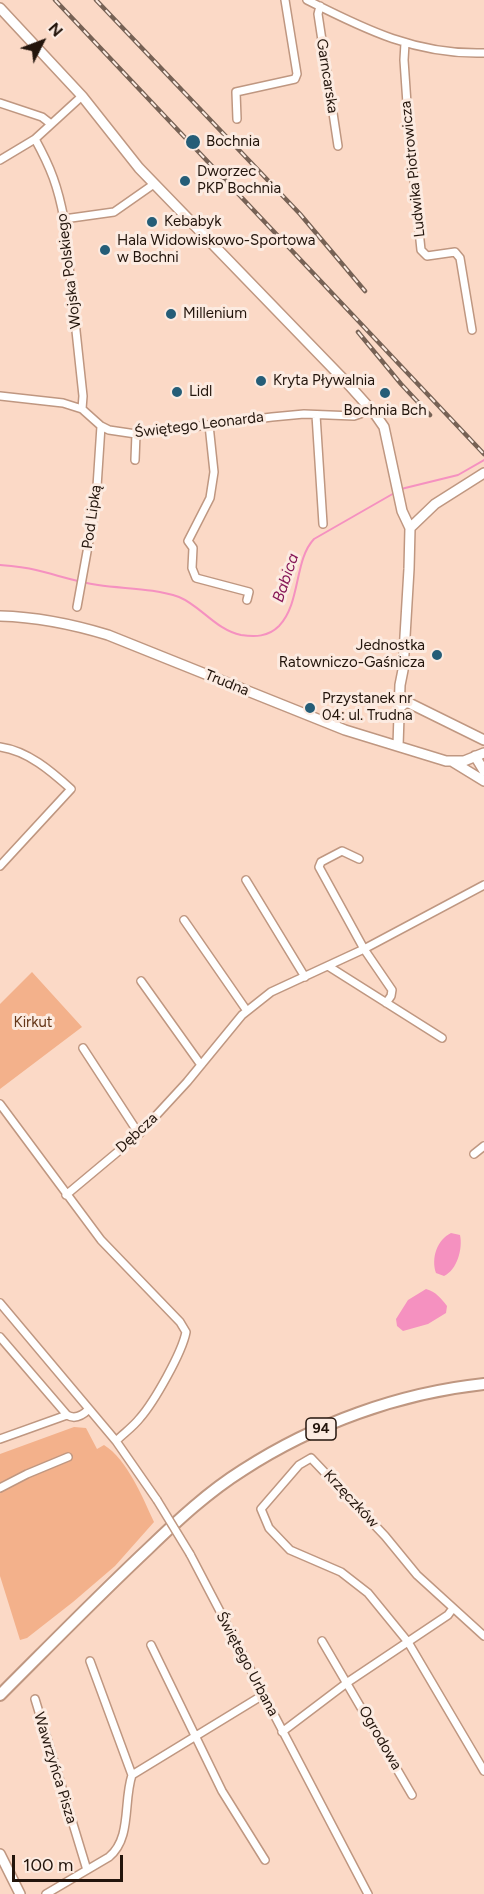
<!DOCTYPE html>
<meta charset="utf-8">
<style>
body{margin:0}
#map{position:relative;width:484px;height:1894px;overflow:hidden;background:#fbd9c6;font-family:Figtree,sans-serif}
canvas{display:block}
.north{position:absolute;left:12px;top:12px;width:60px;height:60px;-webkit-text-stroke:4px #fcebe1;paint-order:stroke;rotate:48deg;font-size:16px;font-weight:700;line-height:24px;text-align:center;color:#23150c}
.north::after{content:'';display:block;margin:auto;width:21px;height:27px;background:#23150c;clip-path:polygon(50% 0,100% 100%,50% 72%,0 100%)}
.scale{position:absolute;left:12px;top:1855px;width:111px;height:27px;box-sizing:border-box;border:3px solid #23150c;border-top:0;padding-left:8px;font-size:18px;line-height:21px;white-space:nowrap;color:#23150c;-webkit-text-stroke:4px #fcebe1;paint-order:stroke}
</style>
<div id="map">
<canvas width="484" height="1894"></canvas>
<div class="north">N</div>
<div class="scale">100 m</div>
</div>
<script>
const context = document.querySelector('canvas').getContext('2d');
context.lineJoin = 'round';
function fillPath(path, color) { context.fillStyle = color; context.fill(path, 'evenodd'); }
function strokePath(path, color, width, dash) { context.strokeStyle = color; context.lineWidth = width; context.lineCap = dash ? 'butt' : 'round'; context.setLineDash(dash || []); context.stroke(path); }
function label(font, color, halo, rows, align = 'center') {
  context.font = font + ' Figtree,sans-serif'; context.lineWidth = 6; context.setLineDash([]); context.textBaseline = 'middle'; context.strokeStyle = halo; context.fillStyle = color; for (const [text, x, y, turn = 0] of rows) {
    context.save(); context.translate(x, y); context.rotate((+turn || 0) * Math.PI / 180); context.textAlign = isNaN(turn) ? turn : align; if (halo) context.strokeText(text, 0, 0); context.fillText(text, 0, 0); context.restore();
  }
}
const green = new Path2D(`
 M32 972 82 1027 0 1089V1004Z
 M74 1427 86 1428 97 1449 104 1445C127 1459 143 1498 154 1522L115 1566 73 1602 27 1638 20 1640 0 1576V1454Z`);
const water = new Path2D(`
 M451 1233 460 1235C463 1249 457 1270 444 1276L436 1273C431 1258 437 1240 451 1233Z
 M426 1289C436 1292 441 1298 447 1306L446 1313 428 1324 403 1331 397 1326 396 1319 408 1300Z`);
const stream = new Path2D(`
 M401 489 458 475 484 460
 M0 565C12 566 24 567 36 570 57 575 77 582 98 585 125 589 153 588 179 597 201 606 216 630 241 635 255 637 268 637 279 626 301 603 294 560 314 539L396 492`);
const street = new Path2D(`
 M307 0C366 30 417 55 484 53
 M320 6 318 14 338 146
 M405 43 404 60 409 133 421 250 427 256 455 252 460 258 472 330
 M0 103 42 117 51 124
 M237 119 236 92 295 79 297 74 285 0
 M35 139C51 168 58 187 64 219L83 396 82 409
 M0 160 35 139 82 96
 M64 219 114 212 154 184
 M0 396 63 403 82 409 101 426 109 430 136 434 272 417 304 414 354 416 360 414 369 407
 M316 415 323 524
 M209 425 214 472 210 498 188 541 193 548 192 568 196 578 249 592 247 600
 M135 460 136 434
 M77 607 96 502 101 426
 M0 747C28 751 51 771 71 789L0 866
 M359 859 342 851 321 862 319 867 364 949 392 990 391 996 386 1003
 M246 880 305 977
 M184 920 247 1011
 M328 966 442 1038
 M141 981 201 1065
 M83 1048 139 1134
 M0 1104 101 1240 180 1322 186 1332C182 1353 154 1402 140 1418 133 1427 124 1433 116 1441
 M474 1154 484 1146
 M66 1195 139 1134 187 1082 242 1015 271 992 364 949 484 885
 M0 1303 116 1441 157 1500
 M0 1337 67 1415C75 1420 83 1415 89 1409
 M0 1439 67 1415
 M0 1488 27 1474 68 1457
 M190 1554 368 1894
 M484 1636 417 1575 385 1536 311 1458 299 1465 261 1509 269 1528 290 1550 341 1572 368 1593 408 1642 484 1771
 M322 1641 412 1795
 M151 1645 222 1791 265 1860
 M90 1661 132 1775
 M35 1699 87 1870
 M282 1732 348 1682 448 1615 453 1608
 M46 1894 109 1857C132 1838 123 1802 132 1775L263 1695`);
const secondary = new Path2D(`
 M0 8 82 96 139 168 349 385 375 414 384 427 402 511 410 528 409 569 403 670 400 685 398 746
 M410 528 435 504 484 473
 M0 616C38 617 72 624 108 635L345 730 446 761H464L484 753
 M399 708 405 703H409L484 740
 M475 756 484 771
 M453 762 484 781
 M0 1854 20 1894`);
const primary = new Path2D(`
 M0 1695C49 1646 98 1596 149 1548 178 1520 208 1492 243 1470 314 1424 399 1393 484 1384`);
const rail = new Path2D(`
 M55 0 484 454
 M96 0 300 214 365 291
 M358 332 401 384 430 415`);
const streetBridge = new Path2D(`
 M157 1500 190 1554`);
const markers = [
 [193,142,8,"#255d77"],
 [185,181,6,"#255d77"],
 [152,222,6,"#255d77"],
 [105,250,6,"#255d77"],
 [171,314,6,"#255d77"],
 [261,381,6,"#255d77"],
 [177,392,6,"#255d77"],
 [385,393,6,"#255d77"],
 [437,655,6,"#255d77"],
 [310,708,6,"#255d77"]
];
const shields = [
 [321,1429,30]
];
const shieldNames = [
 ["94",321,1429]
];
const streetNames = [
 ["Garncarska",327,76,81],
 ["Ludwika Piotrowicza",413,169,-96],
 ["Wojska Polskiego",69,271,-97],
 ["Świętego Leonarda",199,425,-7],
 ["Pod Lipką",92,517,-82],
 ["Trudna",227,683,22],
 ["Dębcza",137,1133,-43],
 ["Krzęczków",351,1499,47],
 ["Świętego Urbana",247,1664,62],
 ["Ogrodowa",380,1738,60],
 ["Wawrzyńca Pisza",55,1768,73]
];
const poiNames = [
 ["Bochnia",206,142],
 ["Dworzec",197,172],
 ["PKP Bochnia",197,189],
 ["Kebabyk",164,222],
 ["Hala Widowiskowo-Sportowa",117,241],
 ["w Bochni",117,258],
 ["Millenium",183,314],
 ["Kryta Pływalnia",273,381],
 ["Lidl",189,392],
 ["Bochnia Bch",385,411,"center"],
 ["Jednostka",425,646,"right"],
 ["Ratowniczo-Gaśnicza",425,663,"right"],
 ["Przystanek nr",322,699],
 ["04: ul. Trudna",322,716]
];
const parkNames = [
 ["Kirkut",33,1023]
];
const waterNames = [
 ["Babica",286,578,-71]
];
fillPath(green, '#f3b18b');
fillPath(water, '#f591c0');
strokePath(stream, '#f591c0', 2);
strokePath(street, '#bf9781', 10);
strokePath(secondary, '#bf9781', 12);
strokePath(primary, '#bf9781', 14);
strokePath(street, '#fff', 7);
strokePath(secondary, '#fff', 9);
strokePath(primary, '#fff', 10);
strokePath(rail, '#776255', 4.5);
strokePath(rail, '#fcebe1', 2, [7]);
strokePath(streetBridge, '#bf9781', 10, []);
strokePath(streetBridge, '#fff', 7);
for (const [x, y, r, color] of markers) { const dot = new Path2D(); dot.arc(x, y, r, 0, 2 * Math.PI); context.fillStyle = color; context.fill(dot); strokePath(dot, '#fcebe1', 2); }
for (const [x, y, w] of shields) { const box = new Path2D(); box.roundRect(x - w / 2, y - 11, w, 22, 4.5); context.fillStyle = '#fcebe1'; context.fill(box); strokePath(box, '#23150c', 1.5); }
label('bold 14px', '#23150c', null, shieldNames);
label('15px', '#23150c', '#fcebe1', streetNames);
label('15px', '#23150c', '#fcebe1', poiNames, 'left');
label('15px', '#653719', '#fcebe1', parkNames);
label('italic 16px', '#871858', '#fcebe1', waterNames);
</script>
